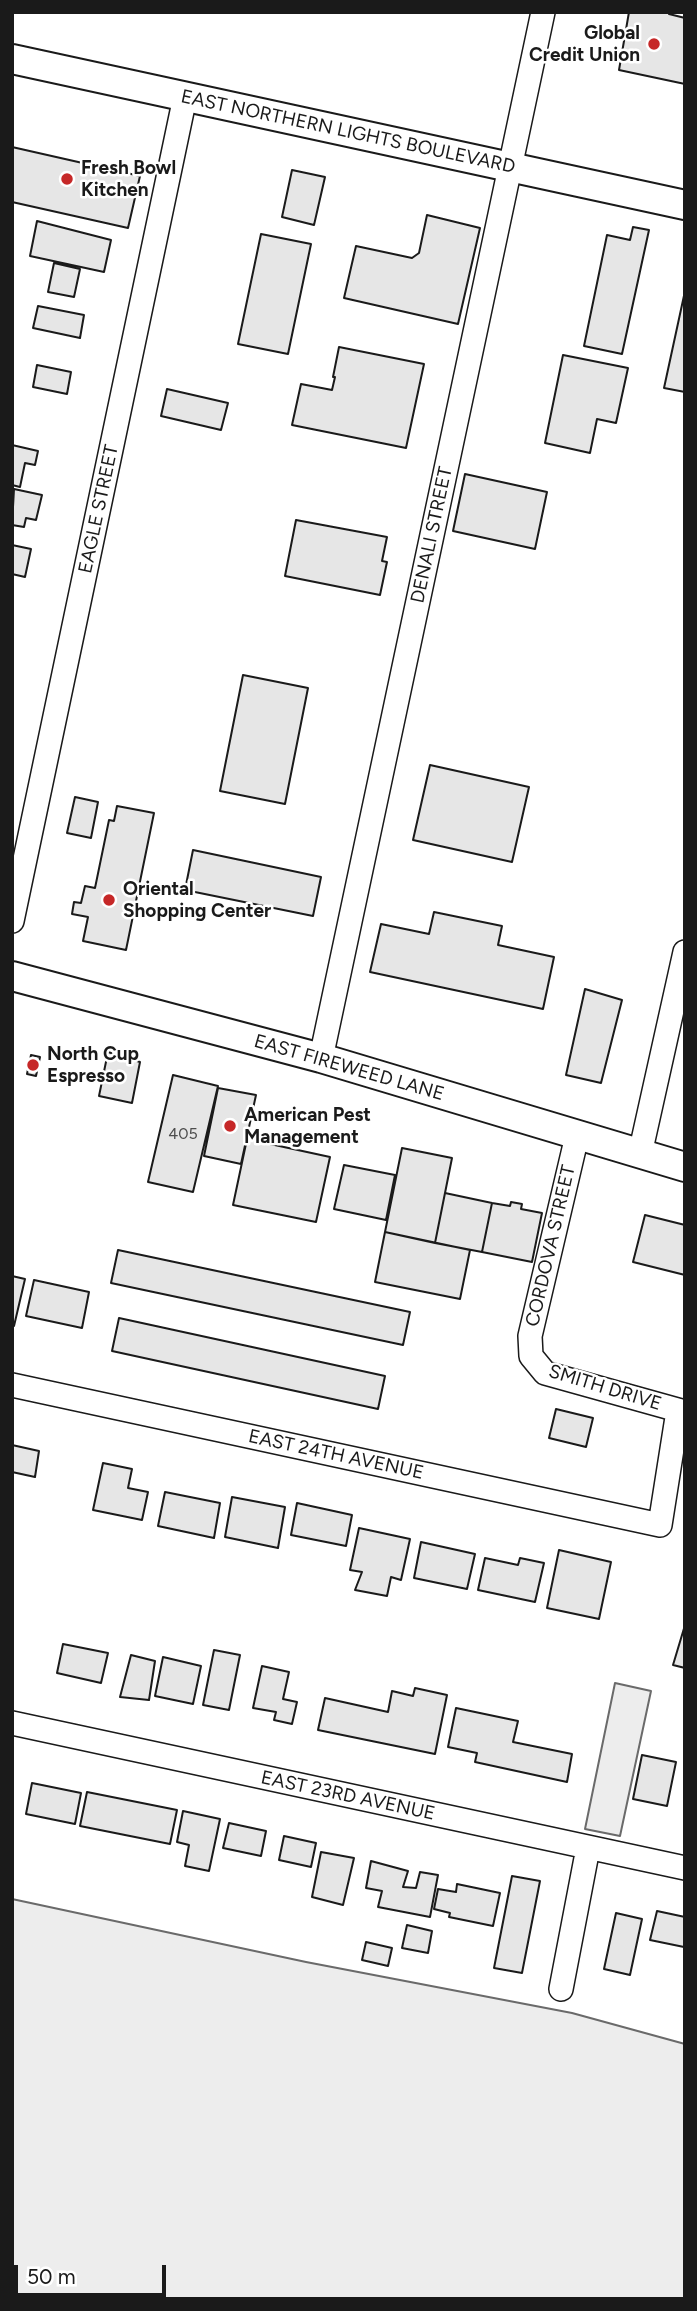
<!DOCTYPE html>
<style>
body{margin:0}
#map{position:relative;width:697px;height:2311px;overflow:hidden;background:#fff;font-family:Figtree,sans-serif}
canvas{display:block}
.frame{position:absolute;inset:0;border:14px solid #1a1a1a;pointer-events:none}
.scale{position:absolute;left:14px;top:2265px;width:152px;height:32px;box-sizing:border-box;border:4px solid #1a1a1a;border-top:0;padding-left:9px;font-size:21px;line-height:24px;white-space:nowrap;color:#1a1a1a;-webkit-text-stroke:5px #fff;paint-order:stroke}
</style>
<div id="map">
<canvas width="697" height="2311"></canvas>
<div class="frame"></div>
<div class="scale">50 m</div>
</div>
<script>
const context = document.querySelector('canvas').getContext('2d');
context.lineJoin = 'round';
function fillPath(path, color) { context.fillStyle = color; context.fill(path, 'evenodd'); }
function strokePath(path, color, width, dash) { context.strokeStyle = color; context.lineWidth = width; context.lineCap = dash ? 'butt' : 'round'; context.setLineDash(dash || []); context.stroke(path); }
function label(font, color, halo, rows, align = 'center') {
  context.font = font + ' Figtree,sans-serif'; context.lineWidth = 5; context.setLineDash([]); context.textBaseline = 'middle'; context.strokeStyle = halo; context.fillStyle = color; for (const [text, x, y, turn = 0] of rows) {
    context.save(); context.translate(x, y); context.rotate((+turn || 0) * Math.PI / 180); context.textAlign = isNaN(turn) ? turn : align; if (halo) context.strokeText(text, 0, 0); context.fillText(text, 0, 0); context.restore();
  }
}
const green = new Path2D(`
 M615 1683 651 1691 620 1836 585 1829Z
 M12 1899 306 1962 572 2013 685 2044V2299H12Z`);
const building = new Path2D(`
 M629 12H669V14L685 18V84L619 70Z
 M12 147 140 176 128 228 12 202Z
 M292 170 325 177 314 225 282 217Z
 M427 215 480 228 458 324 344 298 356 246 412 258 419 253Z
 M37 221 111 240 104 272 30 256Z
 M633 227 649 230 622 354 584 346 607 235 630 240Z
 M261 234 311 244 288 354 238 344Z
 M54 263 80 269 74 297 48 292Z
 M685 291V392L664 388Z
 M38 306 84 315 80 338 33 328Z
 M339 347 424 364 406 448 292 425 301 384 332 390 335 377H333Z
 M563 355 628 368 616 423 597 419 590 453 545 443Z
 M37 365 71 372 67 394 33 387Z
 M167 389 228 403 221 430 161 416Z
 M12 445 38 451 35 465 25 463 20 487 12 485Z
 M465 474 547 492 535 549 453 531Z
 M14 489 42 495 36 520 26 518 24 527 12 525Z
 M296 520 387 537 382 561 387 562 380 595 285 576Z
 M12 545 31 549 25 577 12 574Z
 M243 675 308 688 285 804 220 791Z
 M430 765 529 787 512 862 413 840Z
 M75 797 98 802 91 838 67 833Z
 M117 806 154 813 126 950 83 941 88 917 72 914 74 902 81 903 85 886 95 888 109 820 114 821Z
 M193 850 321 877 313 916 185 890Z
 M434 912 502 926 498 945 554 957 543 1009 370 972 381 924 429 934Z
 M585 989 622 1000 601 1083 566 1075Z
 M108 1052 140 1062 132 1103 99 1096Z
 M31 1055 40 1057 36 1076 27 1074Z
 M173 1075 218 1086 193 1192 148 1182Z
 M218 1088 256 1095 241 1164 204 1156Z
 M247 1139 330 1157 316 1222 233 1205Z
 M402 1148 452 1158 435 1243 385 1232Z
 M344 1165 395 1175 386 1220 334 1209Z
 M445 1193 492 1203 482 1252 435 1243Z
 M511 1202 522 1204 521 1209 542 1213 532 1262 482 1252 492 1203 510 1206Z
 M645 1215 685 1225V1275L633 1262Z
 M385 1232 470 1250 460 1299 375 1282Z
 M118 1250 410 1312 403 1345 111 1283Z
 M12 1276 25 1279 14 1326H12Z
 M34 1280 89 1292 82 1328 26 1316Z
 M119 1318 385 1376 378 1409 112 1351Z
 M556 1409 593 1418 586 1447 549 1438Z
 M12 1445 39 1451 35 1477 12 1472Z
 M103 1463 132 1469 128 1488 148 1492 142 1520 93 1510Z
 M165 1492 220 1503 214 1538 158 1526Z
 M232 1497 285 1507 278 1548 225 1537Z
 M297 1503 352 1515 346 1546 291 1535Z
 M359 1528 410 1539 401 1580 391 1577 387 1596 355 1590 362 1572 350 1570Z
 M421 1542 475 1554 467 1589 414 1578Z
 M559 1550 611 1562 599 1619 547 1608Z
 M485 1558 518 1565 520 1558 544 1563 535 1602 478 1590Z
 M685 1625V1668L673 1665Z
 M63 1644 108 1653 101 1683 57 1673Z
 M214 1650 240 1655 229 1710 203 1705Z
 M131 1655 155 1661 149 1700 120 1697Z
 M163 1657 201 1666 193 1704 155 1696Z
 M262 1666 289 1672 283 1699 297 1702 292 1724 274 1720 276 1712 253 1708Z
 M415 1688 447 1695 435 1754 318 1730 325 1698 388 1712 392 1691 413 1696Z
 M456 1708 518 1721 513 1742 572 1754 567 1782 475 1762 477 1753 448 1747Z
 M642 1755 676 1762 667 1806 633 1799Z
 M32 1783 81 1793 75 1824 26 1814Z
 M87 1792 177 1810 170 1844 80 1826Z
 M183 1811 220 1819 209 1871 185 1866 189 1845 177 1842Z
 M229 1823 266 1831 261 1856 223 1848Z
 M284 1836 316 1843 311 1867 279 1860Z
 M321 1852 354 1858 343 1905 312 1897Z
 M371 1861 408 1871 403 1887 416 1888 420 1872 438 1875 430 1917 378 1907 382 1891 366 1888Z
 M512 1876 540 1881 522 1973 494 1968Z
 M457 1884 500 1893 493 1926 449 1917 450 1913 434 1909 438 1889 456 1892Z
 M657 1911 685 1917 684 1947 650 1940Z
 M616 1913 642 1919 630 1975 604 1969Z
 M407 1925 432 1931 428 1953 402 1948Z
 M366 1942 392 1948 388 1966 362 1960Z`);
const minor = new Path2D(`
 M12 921 185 97
 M321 1058 543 12
 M577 1136 530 1336 531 1356 545 1373 685 1412
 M640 1154 685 952
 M12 1385 660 1525 678 1411
 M12 1723 685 1868
 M561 1989 588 1848`);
const major = new Path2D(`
 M12 59 685 205
 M12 976 321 1058 685 1167`);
const markers = [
 [654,44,7,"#c62828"],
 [67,179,7,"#c62828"],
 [109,900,7,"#c62828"],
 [33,1065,7,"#c62828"],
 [230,1126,7,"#c62828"]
];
const numberNames = [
 ["405",183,1134]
];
const poiNames = [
 ["Global",640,33,"right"],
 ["Credit Union",640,55,"right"],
 ["Fresh Bowl",81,168],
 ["Kitchen",81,190],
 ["Oriental",123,889],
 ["Shopping Center",123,911],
 ["North Cup",47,1054],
 ["Espresso",47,1076],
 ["American Pest",244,1115],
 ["Management",244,1137]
];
const streetNames = [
 ["EAST NORTHERN LIGHTS BOULEVARD",348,132,12],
 ["EAGLE STREET",99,509,-78],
 ["DENALI STREET",432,535,-78],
 ["EAST FIREWEED LANE",349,1068,16],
 ["CORDOVA STREET",551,1246,-77],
 ["SMITH DRIVE",605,1388,17],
 ["EAST 24TH AVENUE",336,1455,12],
 ["EAST 23RD AVENUE",348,1796,12]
];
fillPath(green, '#ededed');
strokePath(green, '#6a6a6a', 2);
fillPath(building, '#e6e6e6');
strokePath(building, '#1a1a1a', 2);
strokePath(minor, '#1a1a1a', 26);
strokePath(major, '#1a1a1a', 32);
strokePath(minor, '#fff', 23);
strokePath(major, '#fff', 28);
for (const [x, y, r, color] of markers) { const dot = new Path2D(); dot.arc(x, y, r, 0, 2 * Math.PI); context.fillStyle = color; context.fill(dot); strokePath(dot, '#fff', 2.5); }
label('16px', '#4d4d4d', null, numberNames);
label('bold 19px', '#1a1a1a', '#fff', poiNames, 'left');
label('19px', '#1a1a1a', '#fff', streetNames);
</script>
